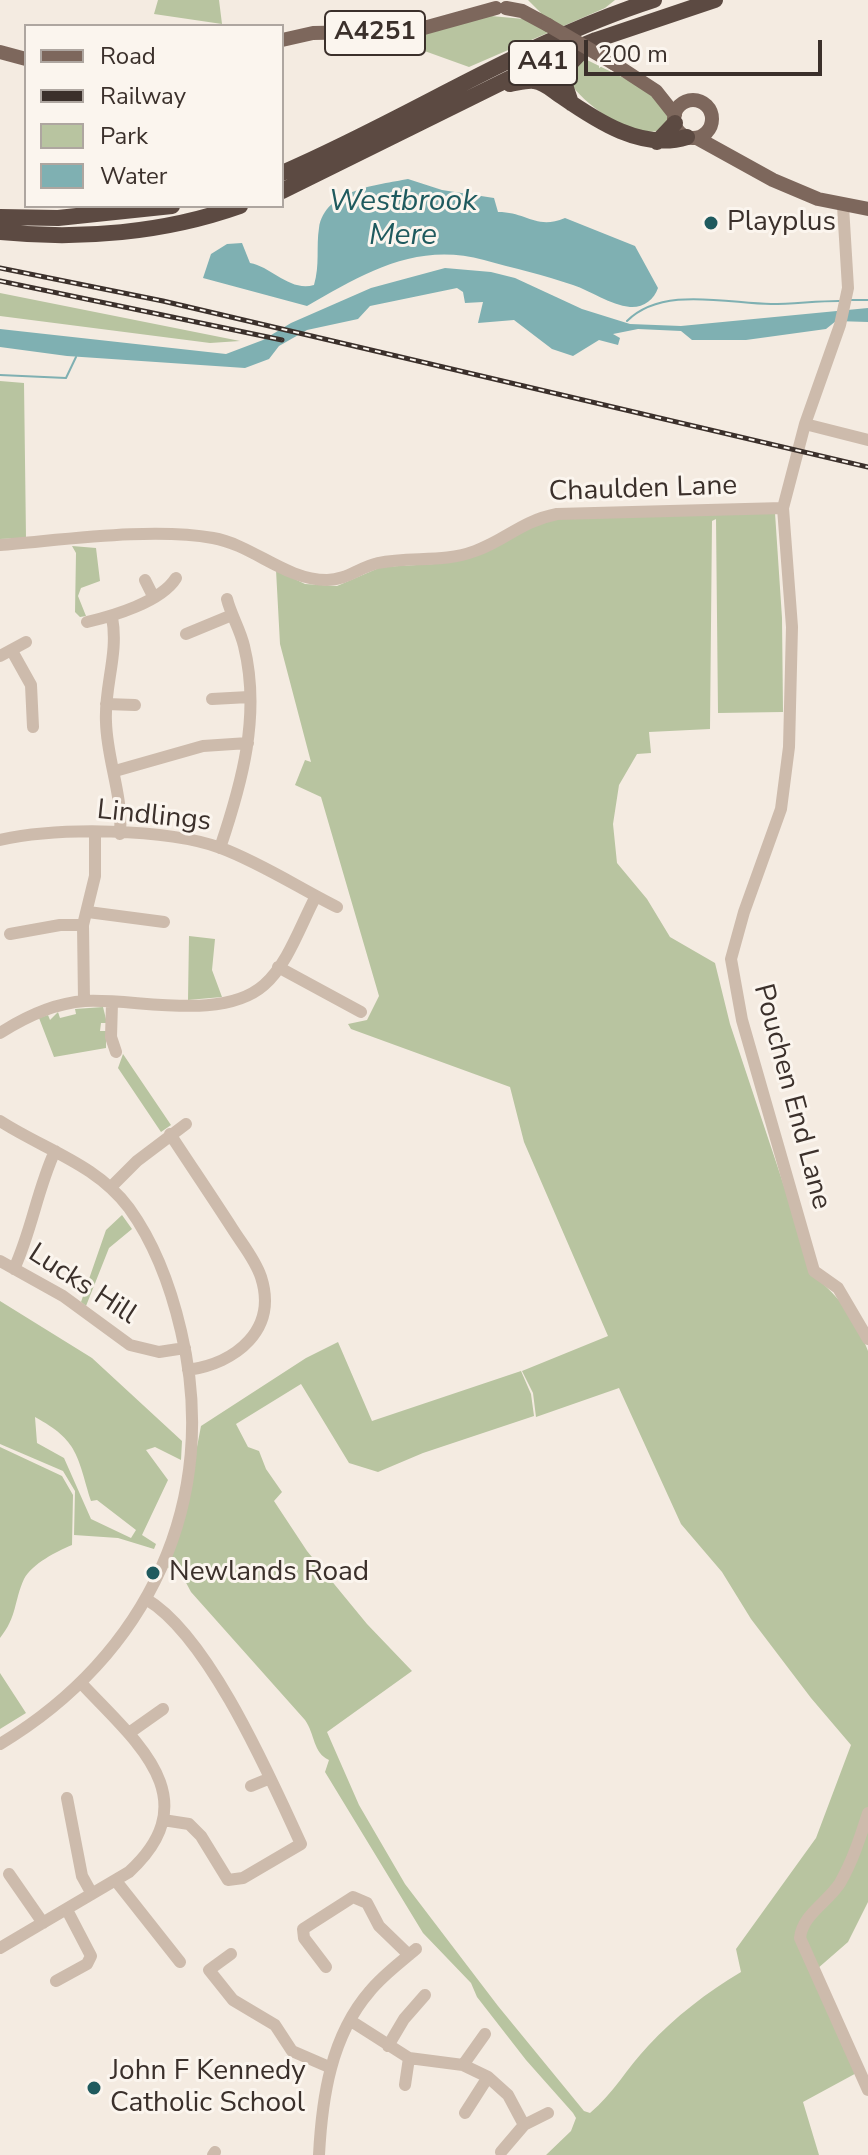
<!DOCTYPE html>
<style>
body{margin:0}
#map{position:relative;width:868px;height:2155px;overflow:hidden;background:#f4ebe1;font-family:"Nunito Sans",sans-serif}
canvas{display:block}
.legend{position:absolute;left:24px;top:24px;width:260px;height:184px;box-sizing:border-box;background:#fbf5ee;border:2px solid #aea6a0;margin:0;padding:10px 14px;list-style:none;font-size:24px;color:#3b302b}
.legend li{display:flex;align-items:center;gap:16px;height:40px}
.legend b{width:40px;border:2px solid #aea6a0}
.scale{position:absolute;left:584px;top:40px;width:238px;height:36px;box-sizing:border-box;border:4px solid #3b302b;border-top:0;padding-left:10px;font-size:24px;line-height:28px;white-space:nowrap;color:#3b302b;-webkit-text-stroke:6px #fbf5ee;paint-order:stroke}
</style>
<div id="map">
<canvas width="868" height="2155"></canvas>
<ul class="legend">
<li><b style="height:10px;background:#7d675c"></b>Road</li>
<li><b style="height:10px;background:#3b302b"></b>Railway</li>
<li><b style="height:22px;background:#b8c4a0"></b>Park</li>
<li><b style="height:22px;background:#7fb0b2"></b>Water</li>
</ul>
<div class="scale">200 m</div>
</div>
<script>
const context = document.querySelector('canvas').getContext('2d');
context.lineJoin = 'round';
function fillPath(path, color) { context.fillStyle = color; context.fill(path, 'evenodd'); }
function strokePath(path, color, width, dash) { context.strokeStyle = color; context.lineWidth = width; context.lineCap = dash ? 'butt' : 'round'; context.setLineDash(dash || []); context.stroke(path); }
function label(font, color, halo, rows, align = 'center') {
  context.font = font + ' "Nunito Sans",sans-serif'; context.lineWidth = 6; context.setLineDash([]); context.textBaseline = 'middle'; context.strokeStyle = halo; context.fillStyle = color; for (const [text, x, y, turn = 0] of rows) {
    context.save(); context.translate(x, y); context.rotate((+turn || 0) * Math.PI / 180); context.textAlign = isNaN(turn) ? turn : align; if (halo) context.strokeText(text, 0, 0); context.fillText(text, 0, 0); context.restore();
  }
}
const green = new Path2D(`
 M158 0H219L222 24 154 14Z
 M528 0H615L605 8 469 67 394 40 491 16 524 19 541 13Z
 M583 58 646 89 670 115 668 127C638 145 587 107 570 83L572 68Z
 M0 293 240 341 210 343 0 316Z
 M0 381 24 383 26 538 0 539Z
 M775 513 782 618 783 712 718 713 716 519 712 521 710 729 649 732 651 753 637 754 619 785 613 824 617 863 647 899 670 937 715 963 730 1024 814 1276C839 1296 857 1321 868 1351V1902L848 1942 817 1969 862 2070 803 2102 819 2155H546L571 2131 576 2118 573 2113 526 2060 477 1997 471 1983 423 1933 325 1772 329 1760C313 1753 315 1734 305 1720L191 1592 183 1577 167 1567 183 1520 201 1426 306 1358 338 1342 372 1421 521 1371 531 1394 534 1416 423 1453 378 1472 349 1463 301 1384 236 1424 248 1447 259 1451 266 1469 282 1492 274 1501 307 1551 367 1624 412 1671 327 1732 359 1805 405 1884 498 2006 584 2111 590 2113C613 2094 627 2068 648 2046 675 2017 707 1992 741 1972L736 1949 816 1838 851 1745 811 1698 751 1619 722 1572 681 1524 619 1388 536 1417 533 1393 522 1371 608 1336 524 1142 510 1087 351 1029 348 1024 367 1020 379 996 321 797 295 785 305 760 311 762 280 644 276 570 305 584 337 586 381 567 434 564 524 528 567 516Z
 M72 546 96 548 100 581 81 588 78 596 86 616 80 617 75 612 76 553Z
 M189 936 215 939 212 970 222 997 188 1000Z
 M103 1007 107 1023H101L100 1031H106V1048L54 1057 39 1018 48 1015 50 1020 58 1012 60 1018 76 1014 75 1009Z
 M123 1054 171 1125 161 1132 118 1068Z
 M122 1215 132 1229 109 1248 86 1306 81 1302 106 1230Z
 M0 1301 92 1358 182 1441 181 1460 155 1447 146 1450 168 1480 142 1535 156 1544 154 1549 118 1538 74 1535 75 1491 63 1471 0 1444ZM35 1417C79 1441 77 1456 91 1501L97 1500 136 1530 131 1538 91 1519 64 1458 37 1443Z
 M0 1447 62 1476 73 1495 72 1545C56 1552 33 1563 24 1579 14 1601 17 1617 0 1638Z
 M0 1673 26 1713 0 1729Z`);
const water = new Path2D(`
 M408 179 442 190 494 198 498 212C527 212 536 230 565 218L635 246 658 288C654 300 643 308 630 307 610 305 591 291 573 285 544 275 513 268 484 260 416 241 363 274 307 306L203 278 211 254 227 244 242 243 250 263C272 267 290 292 314 285 320 265 316 247 319 228 325 189 378 185 408 179Z
 M445 268 491 272 515 278 582 309 630 324 681 326 868 308V322L836 321 826 329 746 340H692L681 331 638 329 613 334 620 338 618 345 599 340 573 356 552 349 514 320 478 323 483 302 465 303 463 292 457 288 370 306 358 319 307 330 279 346 269 359 245 368 67 356 0 347V329L226 354 263 340 291 323 371 288Z`);
const stream = new Path2D(`
 M849 300H868
 M627 321C662 286 726 303 771 304 794 304 816 301 839 301
 M0 375 66 378 76 357`);
const minor = new Path2D(`
 M843 206 848 288 840 325 805 424 783 508 792 627 789 747 781 809 744 912 731 959 742 1020 814 1271 838 1288 868 1339
 M805 424 868 440
 M0 545C63 540 152 527 213 538 253 545 285 580 327 580 346 580 360 567 378 563 411 556 443 563 475 551 506 540 521 521 557 514L783 508
 M145 580 153 596
 M112 617C119 654 104 686 106 722 107 761 123 794 120 834
 M87 622C113 616 161 602 176 578
 M186 634 232 615
 M12 651 31 685 33 727
 M0 656 26 642
 M212 699 249 697
 M106 704 135 705
 M115 771 203 746 248 743
 M0 840C58 827 165 828 221 848 261 863 299 888 337 907
 M220 848C242 783 261 715 244 646 240 629 231 615 227 599
 M88 912 164 922
 M10 934 60 925H83
 M278 967 361 1012
 M84 1001 83 925 95 876V833
 M112 1003 111 1037 116 1052
 M0 1033C25 1017 55 1003 85 1001 136 998 222 1022 264 985 288 964 301 924 316 896
 M0 1121C45 1150 96 1164 129 1208 155 1244 171 1288 181 1331 222 1501 147 1656 0 1744
 M170 1134C191 1166 212 1197 232 1228 242 1244 255 1259 261 1277 278 1330 236 1363 188 1370
 M111 1187 137 1161 186 1124
 M0 1261 63 1296 130 1345 159 1352 185 1348
 M14 1269C32 1230 37 1190 55 1151
 M146 1599C209 1636 270 1777 301 1844L243 1878 228 1880 201 1836 189 1824 163 1820
 M129 1733 163 1709
 M251 1786 268 1779
 M67 1798 82 1876 92 1894
 M868 1813C860 1838 853 1860 840 1883 828 1902 802 1915 800 1938L868 2090
 M9 1874 43 1923
 M116 1881 180 1962
 M0 1948 129 1872C210 1798 134 1740 82 1684
 M231 1954 209 1970 233 2000 275 2025 292 2051 329 2067
 M326 1967 304 1938 303 1929 353 1897 367 1903 379 1926 409 1955
 M56 1981 87 1964 91 1956 67 1910
 M351 2021 409 2058 463 2065 488 2077 508 2095 524 2125 501 2152
 M388 2046 404 2019 425 1995
 M463 2065 485 2034
 M405 2085 409 2058
 M465 2113 488 2077
 M524 2125 548 2113
 M213 2155 215 2152
 M319 2155C322 2097 331 2036 370 1991 383 1975 401 1962 416 1949`);
const major = new Path2D(`
 M506 8 522 11 548 25
 M282 40 313 33 413 31 496 8
 M0 52 26 59
 M613 63 656 91 675 115
 M674 119a19 19 0 1 1 38 0a19 19 0 1 1-38 0Z
 M697 138 773 180 818 199 868 209`);
const highway = new Path2D(`
 M510 84C517 83 527 80 534 81 545 82 553 91 561 96 597 121 642 151 687 137
 M571 103 565 85V69L583 50
 M657 142 675 123
 M282 173C408 119 523 42 654 0
 M282 191 541 63 596 40 715 0
 M0 217 58 218 172 206
 M0 232C80 240 164 233 240 206`);
const rail = new Path2D(`
 M0 268 163 301 868 467
 M0 281 282 340`);
const majorBridge = new Path2D(`
 M548 25 613 63`);
const markers = [
 [711,223,8,"#1f5a5e"],
 [153,1573,8,"#1f5a5e"],
 [94,2088,8,"#1f5a5e"]
];
const shields = [
 [375,33,100],
 [543,63,68]
];
const shieldNames = [
 ["A4251",375,33],
 ["A41",543,63]
];
const poiNames = [
 ["Playplus",727,223],
 ["Newlands Road",169,1573],
 ["John F Kennedy",110,2072],
 ["Catholic School",110,2104]
];
const streetNames = [
 ["Chaulden Lane",643,490,-2],
 ["Lindlings",154,817,6],
 ["Pouchen End Lane",791,1097,75],
 ["Lucks Hill",82,1285,33]
];
const waterNames = [
 ["Westbrook",403,203],
 ["Mere",403,237]
];
fillPath(green, '#b8c4a0');
fillPath(water, '#7fb0b2');
strokePath(stream, '#7fb0b2', 2);
strokePath(minor, '#cdbbac', 12);
strokePath(major, '#7d675c', 14);
strokePath(highway, '#5c4a42', 16);
strokePath(rail, '#3b302b', 5);
strokePath(rail, '#fbf5ee', 2, [6]);
strokePath(majorBridge, '#7d675c', 14);
for (const [x, y, r, color] of markers) { const dot = new Path2D(); dot.arc(x, y, r, 0, 2 * Math.PI); context.fillStyle = color; context.fill(dot); strokePath(dot, '#fbf5ee', 3); }
for (const [x, y, w] of shields) { const box = new Path2D(); box.roundRect(x - w / 2, y - 22, w, 44, 6); context.fillStyle = '#fbf5ee'; context.fill(box); strokePath(box, '#3b302b', 2); }
label('bold 26px', '#3b302b', null, shieldNames);
label('28px', '#3b302b', '#fbf5ee', poiNames, 'left');
label('28px', '#3b302b', '#fbf5ee', streetNames);
label('italic 30px', '#1f5a5e', '#fbf5ee', waterNames);
</script>
